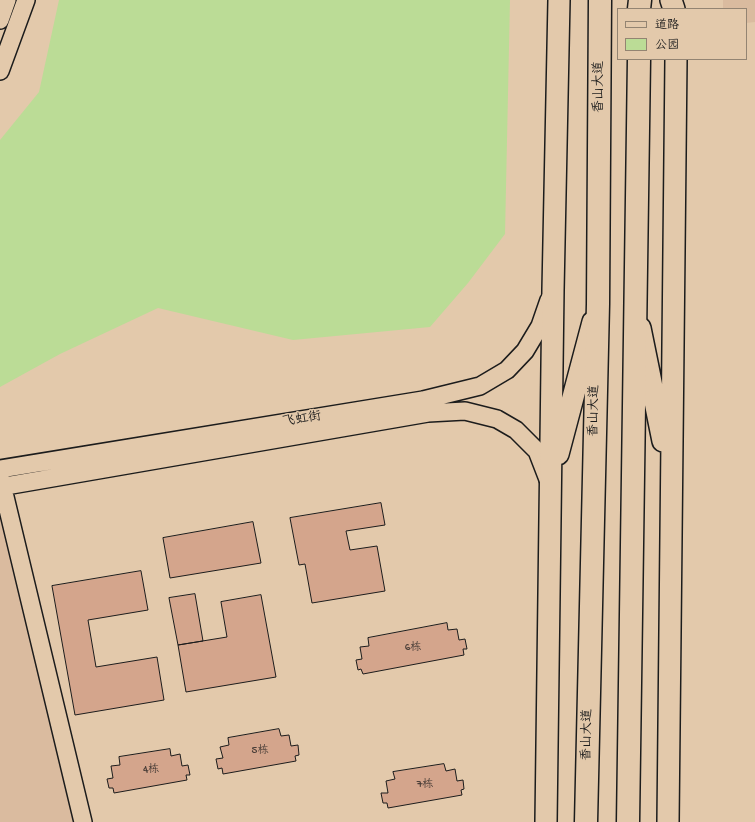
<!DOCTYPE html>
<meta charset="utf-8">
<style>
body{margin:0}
#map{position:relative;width:755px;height:822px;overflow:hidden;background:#e3c9ab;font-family:"Gochi Hand","LXGW WenKai TC",sans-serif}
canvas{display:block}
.legend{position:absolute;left:617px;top:8px;width:130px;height:52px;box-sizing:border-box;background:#e3c9ab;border:1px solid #938472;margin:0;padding:5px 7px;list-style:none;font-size:12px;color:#1c1c1c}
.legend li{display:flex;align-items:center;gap:8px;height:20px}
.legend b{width:20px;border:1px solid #938472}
</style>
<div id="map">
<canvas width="755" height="822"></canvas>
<ul class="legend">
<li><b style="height:5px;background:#e3c9ab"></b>道路</li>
<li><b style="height:11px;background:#bbdc96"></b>公园</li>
</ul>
</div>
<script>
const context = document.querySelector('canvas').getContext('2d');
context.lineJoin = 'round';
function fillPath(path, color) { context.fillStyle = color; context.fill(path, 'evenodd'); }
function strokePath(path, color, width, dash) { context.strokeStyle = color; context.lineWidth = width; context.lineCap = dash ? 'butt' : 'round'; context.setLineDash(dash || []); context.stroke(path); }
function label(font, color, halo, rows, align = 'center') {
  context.font = font + ' "Gochi Hand","LXGW WenKai TC",sans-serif'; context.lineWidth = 3; context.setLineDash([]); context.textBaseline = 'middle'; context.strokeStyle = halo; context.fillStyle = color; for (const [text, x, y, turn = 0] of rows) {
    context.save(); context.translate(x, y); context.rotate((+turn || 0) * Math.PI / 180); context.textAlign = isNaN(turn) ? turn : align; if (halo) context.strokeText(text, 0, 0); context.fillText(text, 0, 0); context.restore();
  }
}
const built = new Path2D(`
 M723 0H755V22L746 23V9H723Z
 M0 513 74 822H0Z`);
const green = new Path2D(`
 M59 0H510L505 234 468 283 430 327 293 340 158 308 60 354 0 387V140L39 92Z`);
const building = new Path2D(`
 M381 503 385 525 346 531 350 550 377 546 385 591 312 603 305 564 299 565 290 518Z
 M253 522 261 563 170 578 163 538Z
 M141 571 148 610 88 620 96 667 157 657 164 700 75 715 52 586Z
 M195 594 203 641 178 645 169 598Z
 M261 595 276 677 186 692 178 645 227 637 221 602Z
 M447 623 448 630 457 629 459 640 465 639 467 649H463L464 655 363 674 361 669 358 670 356 660 362 659 360 647 369 646 368 638Z
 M279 729 281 736 289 735 291 746 298 745 299 755 295 756 296 761 223 774 222 768 218 769 216 759 223 758 220 747 229 745 228 738Z
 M170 749 171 756 180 754 182 766 188 765 190 775H186L187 780 114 793 113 788H109L107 779 113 778 111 766 120 765 119 757Z
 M444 764 446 771 455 769 457 781 463 780 464 789 461 790 462 795 388 808 387 803H383L381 793H388L386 781 395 779 393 772Z`);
const minor = new Path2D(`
 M0 20 7 0
 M0 71 26 0
 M0 469 423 400 480 386 507 370 525 351 540 326 549 300
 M0 476 83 822
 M0 487 428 413 465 411 497 419 516 430 537 451 549 482`);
const major = new Path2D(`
 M671 0 674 9
 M640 328 663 441
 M558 454 593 322
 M546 822 553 290 559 0
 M668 822 676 59`);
const highway = new Path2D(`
 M639 9 640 0
 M586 822 598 304 600 0
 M628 822 639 59`);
const numberNames = [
 ["6栋",413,648],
 ["5栋",260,751],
 ["4栋",151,770],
 ["7栋",425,785]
];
const streetNames = [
 ["香山大道",600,87,-90],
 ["香山大道",595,411,-89],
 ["飞虹街",302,420,-9],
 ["香山大道",588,735,-89]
];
fillPath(built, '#dabb9f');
fillPath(green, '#bbdc96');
fillPath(building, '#d4a58c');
strokePath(building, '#1c1c1c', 1);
strokePath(minor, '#1c1c1c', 20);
strokePath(major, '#1c1c1c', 24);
strokePath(highway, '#1c1c1c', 25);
strokePath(minor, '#e3c9ab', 17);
strokePath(major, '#e3c9ab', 21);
strokePath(highway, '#e3c9ab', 22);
label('11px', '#4a3e38', null, numberNames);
label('13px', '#1c1c1c', '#e3c9ab', streetNames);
</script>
